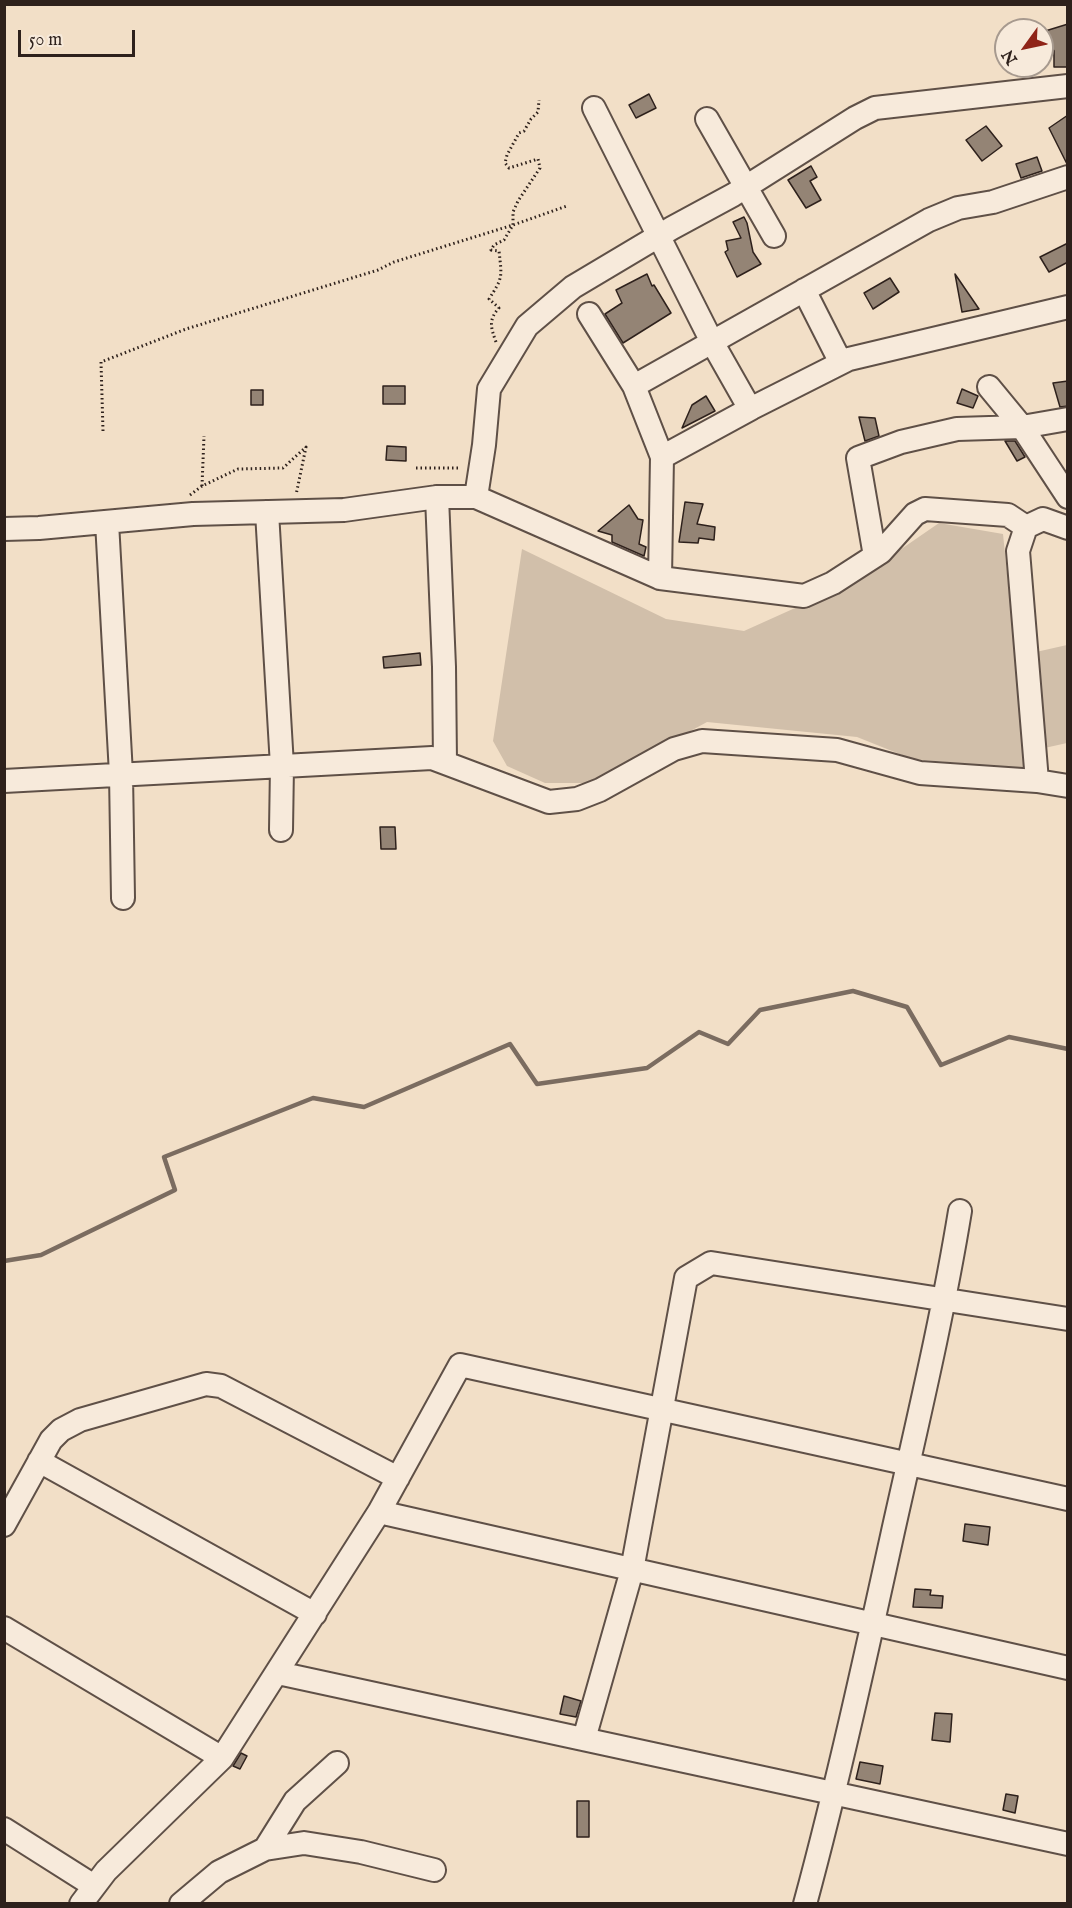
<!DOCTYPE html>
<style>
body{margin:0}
#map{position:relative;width:1072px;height:1908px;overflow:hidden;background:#f2dfc7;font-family:"IM FELL English",serif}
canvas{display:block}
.frame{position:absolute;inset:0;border:6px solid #2e211c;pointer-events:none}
.north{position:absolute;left:994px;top:18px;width:60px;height:60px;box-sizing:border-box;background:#f7eadb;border:2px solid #a79a8f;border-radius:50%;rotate:237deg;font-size:16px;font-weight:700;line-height:24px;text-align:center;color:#2e211c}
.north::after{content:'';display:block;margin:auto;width:21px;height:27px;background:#8f2418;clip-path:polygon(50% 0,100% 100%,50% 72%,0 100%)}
.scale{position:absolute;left:18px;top:30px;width:117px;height:27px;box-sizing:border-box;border:3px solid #2e211c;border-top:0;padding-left:8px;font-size:18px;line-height:21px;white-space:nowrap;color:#2e211c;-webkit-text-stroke:4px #f7eadb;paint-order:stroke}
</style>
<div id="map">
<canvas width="1072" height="1908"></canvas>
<div class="frame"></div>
<div class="north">N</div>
<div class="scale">50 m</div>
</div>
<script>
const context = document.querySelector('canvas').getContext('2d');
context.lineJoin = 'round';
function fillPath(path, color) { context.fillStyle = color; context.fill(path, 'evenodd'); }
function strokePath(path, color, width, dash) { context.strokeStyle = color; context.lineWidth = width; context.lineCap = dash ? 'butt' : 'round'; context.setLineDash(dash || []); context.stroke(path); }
const green = new Path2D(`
 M939 523 1003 534 1027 769 912 759 857 737 707 722 595 783H545L507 766 493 741 522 549 666 619 744 631 855 581Z
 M1067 645V743L1040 749 1036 652Z`);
const stream = new Path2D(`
 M4 1261 41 1255 175 1190 164 1157 313 1098 364 1107 510 1044 537 1084 647 1068 699 1032 728 1044 760 1010 853 991 907 1007 941 1065 1009 1037 1068 1049`);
const building = new Path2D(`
 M1068 24V67H1054V51L1042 32Z
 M649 94 656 108 636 118 629 105Z
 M1068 115V164H1067L1049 128Z
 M986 126 1002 146 982 161 966 140Z
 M1037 157 1042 171 1021 178 1016 164Z
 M811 166 817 177 810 181 821 200 806 208 788 180Z
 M744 217 747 223 753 252 761 264 737 277 725 252 728 250 726 241 741 238 733 222Z
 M1068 243V262L1049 272 1040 257Z
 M647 274 652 286 654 285 671 313 623 343 605 314 622 303 616 290Z
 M955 274 979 309 962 312Z
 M890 278 899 292 873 309 864 293Z
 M1068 381V406L1060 407 1053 383Z
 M383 386H405V404H383Z
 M962 389 978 396 973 408 957 403Z
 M251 390H263V405H251Z
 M706 396 715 411 682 428 692 405Z
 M859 417 875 418 879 436 865 441Z
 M1005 441H1015L1025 457 1017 461Z
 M387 446 406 447V461L386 460Z
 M685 502 703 504 697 524 715 527 714 540 699 538 698 543 679 542Z
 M629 505 638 519 643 520 639 544 646 547 644 556 612 542V535L598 531Z
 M420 653 421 665 384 668 383 657Z
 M380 827H395L396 849H381Z
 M965 1524 990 1527 988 1545 963 1541Z
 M915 1589 931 1590 930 1595 943 1596 942 1608 913 1607Z
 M564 1696 581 1701 576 1717 560 1714Z
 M935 1713 952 1714 950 1742 932 1740Z
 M241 1753 247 1756 240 1769 233 1766Z
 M860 1762 883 1766 880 1784 856 1779Z
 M1006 1794 1018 1796 1015 1813 1003 1810Z
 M577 1801H589V1837H577Z`);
const path = new Path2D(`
 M496 342C491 328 488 320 499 308L489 299C503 277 502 278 499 251L491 250 494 245 504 240 513 225V212L518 201 540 168 538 159 509 168 505 163 507 155 519 133 524 131 531 119 538 112 539 100
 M103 431 101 362 186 329 378 270 394 262 513 225 567 206
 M416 468H461
 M202 486 204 436
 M190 495 202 486 238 469 283 468 306 447 296 495`);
const minor = new Path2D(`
 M594 108 712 342 750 409
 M707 119 774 236
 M804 290 841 363
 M589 314 634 386 662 457 660 578
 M634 386 929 220 958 208 993 202 1068 177
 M989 387 1022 427 1068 497
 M662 457 752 408 849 359 1068 307
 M437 497 444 667 445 762
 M476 497 484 445 489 389 527 326 573 287 672 228 733 195 855 118 875 108 1068 86
 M267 512 282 766 281 830
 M107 522 121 774 123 898
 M4 529 39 528 193 514 344 510 437 497H476L660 578 804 596 833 583 881 552 915 514 925 509 1008 515 1026 527
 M875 556 858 458 901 442 957 429 1022 427 1068 419
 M4 781 432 758 549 802 577 799 600 790 674 749 702 741 837 750 920 773 1037 781 1068 786
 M1037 781 1018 551 1026 527 1043 519 1068 528
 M39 1461 315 1614
 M379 1512 1068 1668
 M4 1525 51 1440 61 1430 80 1420 206 1384 221 1386 398 1478
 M4 1628 222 1758
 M278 1673 1068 1844
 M584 1739 632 1570 686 1278 711 1263 1068 1319
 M4 1829 94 1886
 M265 1849 295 1801 337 1763
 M81 1904 106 1871 222 1758 379 1512 460 1365 1068 1499
 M181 1904 219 1872 265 1849 304 1843 361 1852 434 1870
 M805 1904C838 1782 865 1659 892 1536 916 1428 942 1321 960 1211`);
fillPath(green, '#d1bfaa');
strokePath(stream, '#7b6c60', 4.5);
fillPath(building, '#948475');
strokePath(building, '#2e211c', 1.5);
strokePath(minor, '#5f5047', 26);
strokePath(path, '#2e211c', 3, [1.5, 3]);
strokePath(minor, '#f7eadb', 22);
</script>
